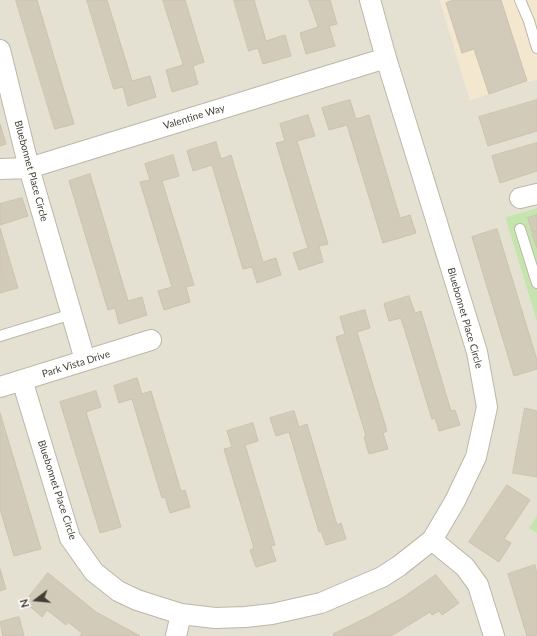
<!DOCTYPE html>
<style>
body{margin:0}
#map{position:relative;width:537px;height:636px;overflow:hidden;background:#f1eee3;font-family:Lato,sans-serif}
canvas{display:block}
.north{position:absolute;left:16px;top:580px;width:40px;height:40px;-webkit-text-stroke:3px #fff;paint-order:stroke;rotate:254deg;font-size:11px;font-weight:700;line-height:16px;text-align:center;color:#423e34}
.north::after{content:'';display:block;margin:auto;width:14px;height:18px;background:#423e34;clip-path:polygon(50% 0,100% 100%,50% 72%,0 100%)}
</style>
<div id="map">
<canvas width="537" height="636"></canvas>
<div class="north">N</div>
</div>
<script>
const context = document.querySelector('canvas').getContext('2d');
context.lineJoin = 'round';
function fillPath(path, color) { context.fillStyle = color; context.fill(path, 'evenodd'); }
function strokePath(path, color, width, dash) { context.strokeStyle = color; context.lineWidth = width; context.lineCap = dash ? 'butt' : 'round'; context.setLineDash(dash || []); context.stroke(path); }
function label(font, color, halo, rows, align = 'center') {
  context.font = font + ' Lato,sans-serif'; context.lineWidth = 3.5; context.setLineDash([]); context.textBaseline = 'middle'; context.strokeStyle = halo; context.fillStyle = color; for (const [text, x, y, turn = 0] of rows) {
    context.save(); context.translate(x, y); context.rotate((+turn || 0) * Math.PI / 180); context.textAlign = isNaN(turn) ? turn : align; if (halo) context.strokeText(text, 0, 0); context.fillText(text, 0, 0); context.restore();
  }
}
const residential = new Path2D(`
 M0 0H440L470 100 537 79V208L505 217 537 322V636H0Z`);
const commercial = new Path2D(`
 M440 0H537V79L527 81 470 100Z`);
const green = new Path2D(`
 M537 208V322L505 217Z
 M537 516V533L529 528Z`);
const building = new Path2D(`
 M16 0H37L74 124 55 129Z
 M87 0H107L132 81 150 76 156 97 128 106 123 87 114 89Z
 M163 0H185L204 62 193 66 198 84 172 92 166 70 183 65Z
 M234 0H254L266 41 285 35 291 56 263 64 258 48 249 51Z
 M309 0H330L337 24 329 26 335 46 306 54 300 33 318 27Z
 M454 0H501L527 81 489 94 474 49 462 53 446 3Z
 M350 100 356 119 369 115 400 218 410 215 416 233 383 243 347 125 329 130 322 108Z
 M537 100V131L488 146 479 117Z
 M308 115 315 136 297 141 328 244 319 246 323 262 299 270 293 253 308 248 276 143 285 141 280 124Z
 M0 124 6 144 0 146Z
 M216 142 221 159 231 155 263 262 276 258 281 275 257 283 252 267 243 269 212 165 193 171 187 151Z
 M537 143V171L500 183 492 156Z
 M173 155 179 176 162 181 194 285 186 287 190 302 164 310 158 291 172 287 140 182 150 180 145 164Z
 M90 174 128 301 142 297 147 315 119 324 115 308 108 310 69 181Z
 M22 198 28 216 0 225V204Z
 M537 215V231L532 232 528 218Z
 M0 228 18 288 0 293Z
 M497 229 537 360V369L514 376 472 237Z
 M537 232V248L532 234Z
 M409 296 415 313 421 311 451 411 455 410 460 425 439 431 435 418 432 419 401 318 389 321 384 304Z
 M365 310 370 328 357 332 387 431 383 433 388 449 369 454 364 437 366 436 336 337 345 334 340 317Z
 M137 378 142 394 151 391 181 491 185 490 190 507 170 513 165 497 162 498 132 399 119 403 114 386Z
 M96 391 101 407 86 412 121 527 100 533 60 402Z
 M525 408 537 411V477L513 473Z
 M294 411 299 427 307 424 337 525 341 523 346 539 326 545 321 531 319 532 289 432 276 436 270 418Z
 M0 413 41 549 14 556 0 509Z
 M253 423 258 441 245 445 275 545 271 546 276 561 256 567 250 550 254 548 224 449 232 447 227 431Z
 M507 485 530 500 504 539 511 543 499 562 469 542Z
 M535 565 537 574V636H527L508 574Z
 M0 569 6 589 0 591Z
 M48 573 96 612 140 636H80L82 633 68 622 66 625 47 610 42 617 25 602Z
 M436 575 459 603 442 615 439 611 432 615 430 612 391 636H334L333 634 370 616 402 598Z
 M19 617 24 636H3L0 622Z`);
const lane = new Path2D(`
 M520 0 529 21 537 48
 M520 229 537 283
 M0 336 72 314`);
const street = new Path2D(`
 M0 50 29 168 85 360
 M0 169 29 168 386 58
 M520 198 537 194
 M22 380 70 538 94 572 118 591 137 600 181 614 215 618 245 617 272 614 321 603 382 577 399 566 432 540 455 501 476 457 487 407 477 352 386 58 370 0
 M0 387 151 340
 M432 540 465 567 478 585 494 636
 M176 636 181 614`);
const streetNames = [
 ["Valentine Way",194,117,-17],
 ["Bluebonnet Place Circle",31,171,75],
 ["Bluebonnet Place Circle",465,318,74],
 ["Park Vista Drive",76,364,-17],
 ["Bluebonnet Place Circle",57,490,72]
];
fillPath(residential, '#e5e1d2');
fillPath(commercial, '#f3e7cf');
fillPath(green, '#c6e4ad');
fillPath(building, '#d2cbb9');
strokePath(building, '#ccc3ad', 1);
strokePath(lane, '#bcb7a7', 12);
strokePath(street, '#bcb7a7', 22);
strokePath(lane, '#fff', 10);
strokePath(street, '#fff', 20);
label('10px', '#423e34', '#fff', streetNames);
</script>
